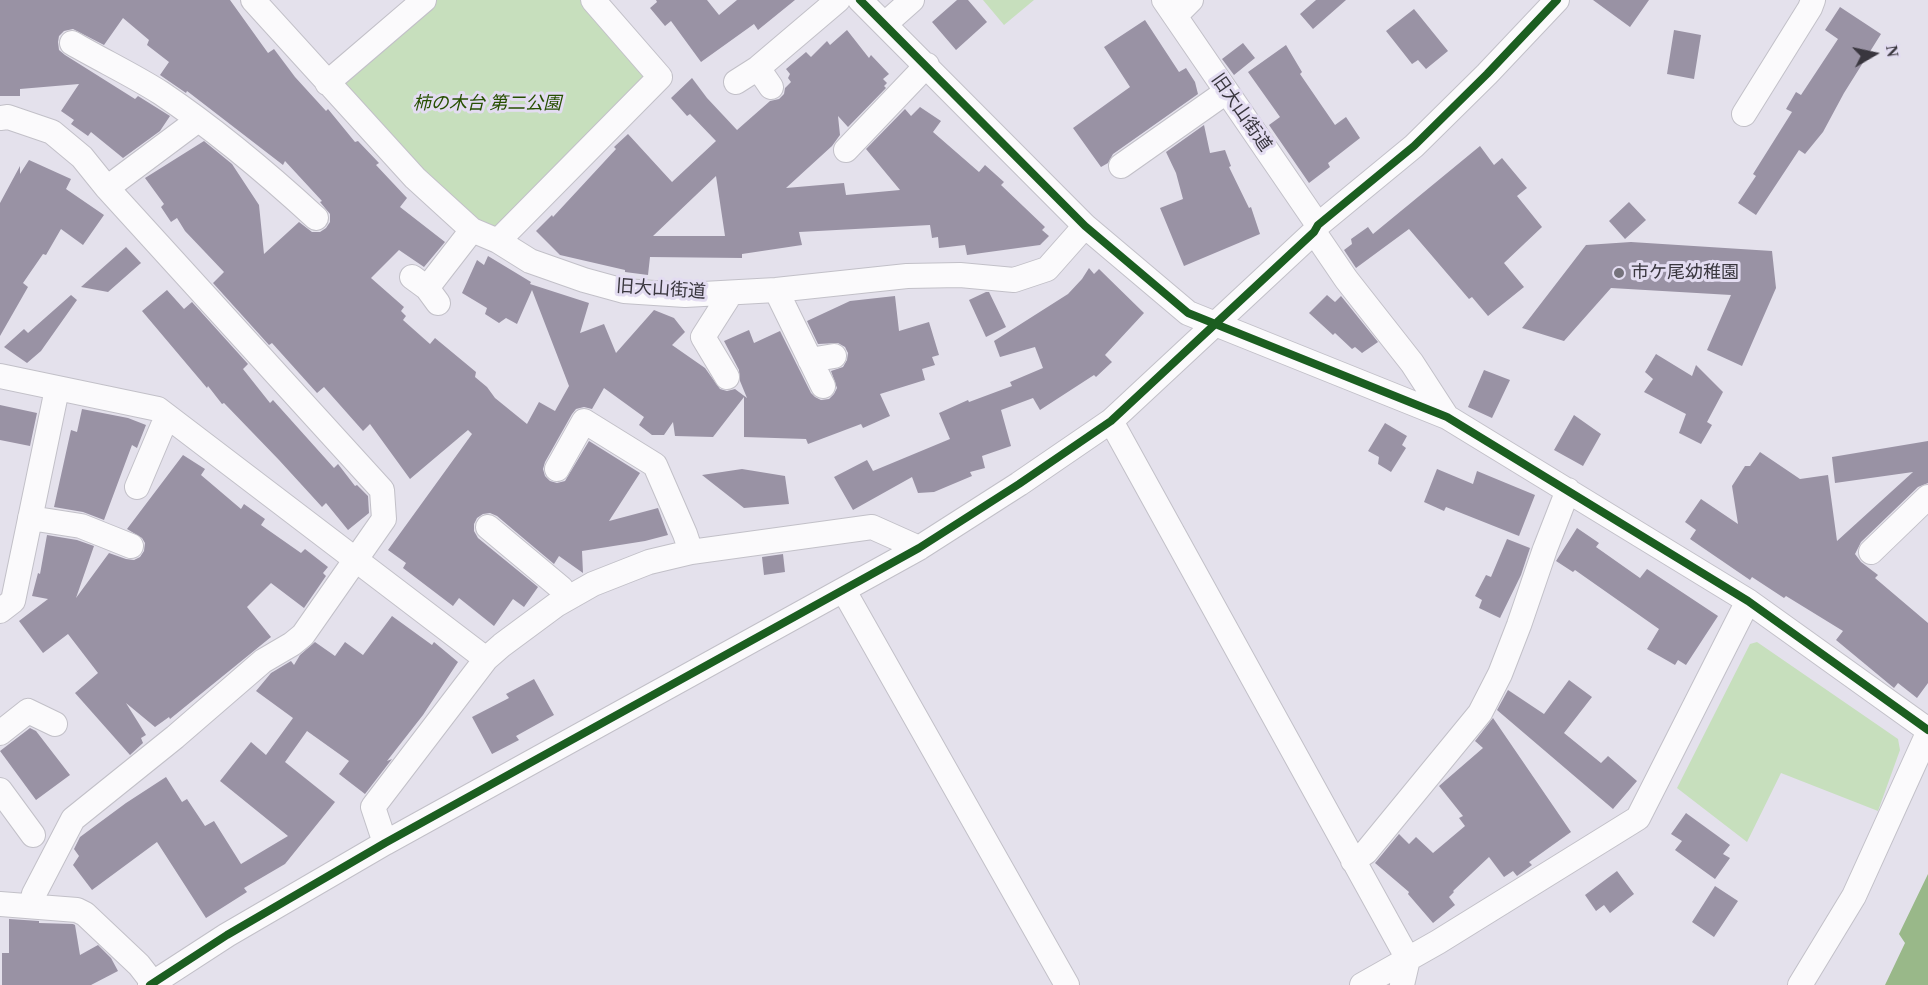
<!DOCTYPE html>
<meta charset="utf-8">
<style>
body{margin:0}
#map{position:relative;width:1928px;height:985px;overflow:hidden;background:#e4e1ec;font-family:"Times New Roman",serif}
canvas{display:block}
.north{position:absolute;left:1844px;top:24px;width:60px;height:60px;-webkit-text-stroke:4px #e3dcf1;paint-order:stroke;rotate:81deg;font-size:16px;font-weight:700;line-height:24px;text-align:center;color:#39363e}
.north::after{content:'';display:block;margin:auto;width:21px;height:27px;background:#39363e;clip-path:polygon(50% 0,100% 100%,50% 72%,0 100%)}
</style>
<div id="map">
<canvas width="1928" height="985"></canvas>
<div class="north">N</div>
</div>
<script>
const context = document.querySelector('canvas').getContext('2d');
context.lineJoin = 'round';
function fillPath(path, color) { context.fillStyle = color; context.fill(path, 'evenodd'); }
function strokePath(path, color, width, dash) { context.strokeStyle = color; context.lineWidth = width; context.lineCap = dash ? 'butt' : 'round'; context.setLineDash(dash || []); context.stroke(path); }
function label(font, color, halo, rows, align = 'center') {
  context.font = font + ' "Times New Roman","Noto Sans JP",serif'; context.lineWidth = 6; context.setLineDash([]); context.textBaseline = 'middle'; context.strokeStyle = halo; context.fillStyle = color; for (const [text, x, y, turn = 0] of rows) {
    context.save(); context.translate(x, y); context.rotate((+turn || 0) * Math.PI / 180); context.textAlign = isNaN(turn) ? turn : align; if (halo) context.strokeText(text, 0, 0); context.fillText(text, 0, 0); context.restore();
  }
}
const green = new Path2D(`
 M424 0H593L660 77 498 241 327 83Z
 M983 0H1034L1004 25Z
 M1757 642 1898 739 1900 750 1878 811 1781 773 1747 842 1677 788 1750 644Z`);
const water = new Path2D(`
 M1928 874V985H1885L1905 943 1899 934Z`);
const building = new Path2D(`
 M0 0H230L268 53 274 49 295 77 326 111 328 109 355 142 358 141 379 163 376 165 407 198 400 207 445 242 424 267 399 250 371 278 404 307 401 311 406 316 403 320 430 344 435 338 476 372 475 377 487 387 495 398 527 424 539 402 555 411 569 386 532 290 517 324 506 318 499 323 485 314 487 308 462 293 477 260 484 265 488 256 531 282 530 284 589 303 580 333 604 324 616 353 654 310 674 318 685 332 672 345 705 368 720 389 727 391 735 389 747 398 740 381 739 370 724 341 749 330 754 343 780 331 811 393 815 397 821 400 829 399 834 394 837 388 831 371 843 367 847 360 848 353 845 347 838 343 818 344 807 321 850 301 895 296 899 331 929 322 939 355 932 357 935 365 922 369 925 380 880 394 890 416 863 428 861 424 808 444 806 439 744 437V397L713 437 675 436 673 422 664 435H652L639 425 644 417 604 388 592 409 584 407 576 409 572 414 545 462 543 469 545 476 550 481 557 483 565 481 589 441 640 473 609 521 658 508 668 535 645 541 582 551 583 573 559 556 554 564 497 516 490 513 483 514 477 518 474 524V531L478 538 538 587 524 607 513 599 494 626 459 598 453 606 403 568 406 563 388 550 472 434 468 430 410 479 370 424 363 431 324 387 317 393 272 343 269 345 213 283 224 272 185 231 177 218 171 222 161 207 164 204 145 178 204 141 232 164 259 205 264 254 299 222 312 232H320L326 228 330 222V214L320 202 322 201 285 161 283 165 187 91 186 93 160 75 169 62 147 45 149 40 123 18 104 45 73 29 64 31 59 36 58 42 59 50 65 55 135 99 138 96 170 116 160 131 123 158 91 132 88 136 71 124 74 120 61 111 79 84 20 89V96H0Z
 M656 0H707L719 15 737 0H795L758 30 754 24 701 62 671 21 665 26 650 8 657 2Z
 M957 0H968L987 22 956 50 932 22Z
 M1316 0H1346L1313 29 1300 14Z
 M1593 0H1649L1630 27Z
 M1840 7 1881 34 1844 93 1823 132 1805 154 1799 150 1756 215 1738 203 1756 176 1753 174 1792 112 1786 109 1796 92 1801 95 1838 39 1825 30Z
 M1414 9 1448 51 1426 69 1418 60 1412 64 1386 31Z
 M1145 20 1179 72 1186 68 1195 82 1198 94 1113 154 1108 163 1101 167 1073 128 1130 87 1104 47Z
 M847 30 869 58 871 55 889 74 883 79 887 83 884 86 886 88 848 127 838 116 840 135 832 146 786 188 844 183 846 195 900 190 866 149 905 109 911 116 920 107 941 121 933 132 979 172 985 165 1004 182 1001 185 1045 227 1042 230 1049 236 1040 245 967 255 965 245 939 248 938 237 932 238 930 225 799 232 802 245 742 254V258L650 257 648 275 625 272V270L560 255 536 231 552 215 553 217 616 149 614 147 628 134 672 182 716 141 690 114 687 116 671 98 692 78 707 98 737 130 770 101 779 99 784 94 785 88 791 82 788 78 790 74 786 69 806 52 811 57 827 41 830 45ZM716 176 725 236H653Z
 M1674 30 1701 35 1694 79 1667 74Z
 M1243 43 1255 58 1234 75 1222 59Z
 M1286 45 1302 72 1300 74 1335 125 1346 117 1360 138 1328 163 1330 167 1309 183 1269 125 1280 117 1248 72Z
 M1204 125 1210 153 1225 150 1231 166 1229 167 1249 208 1251 207 1260 234 1184 266 1160 208 1183 199 1176 173 1166 152Z
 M1480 146 1494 165 1502 158 1527 188 1517 196 1542 227 1504 263 1524 287 1488 316 1472 297 1469 299 1409 229 1356 268 1344 250 1352 244 1351 239 1368 227 1373 234Z
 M29 160 71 179 66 189 104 215 83 245 61 229 46 255 43 254 23 283 28 287 0 336V203L20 166V174Z
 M1629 202 1646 220 1625 239 1609 221Z
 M1631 242 1772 251 1776 288 1742 366 1707 350 1731 295 1611 288 1564 341 1522 328 1586 245Z
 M126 247 141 263 108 292 81 287Z
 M1089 268 1094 274 1099 269 1144 313 1105 355 1112 362 1096 377 1094 375 1040 410 1033 398 1001 410 1011 446 982 456 985 468 970 472 972 476 934 492 918 493 912 477 853 510 834 477 867 460 873 471 950 439 939 413 968 400 969 402 1012 386 1010 382 1043 368 1035 347 1000 357 994 341 1068 294 1082 279Z
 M167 290 184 309 192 302 248 364 243 369 270 403 273 400 334 468 338 464 355 486 357 485 368 496 369 513 348 530 326 503 322 507 279 460 224 403 222 404 208 386 207 388 142 311Z
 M986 292H989L1006 327 986 337 969 300Z
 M71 295 77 300 41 351 27 363 4 347 24 329 28 333Z
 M1327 295 1335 302 1341 296 1378 342 1362 353 1355 347 1352 349 1335 333 1333 335 1309 313Z
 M1656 354 1692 376 1696 365 1723 392 1707 422 1712 425 1701 444 1679 433 1686 414 1644 392 1653 379 1645 372Z
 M1484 370 1510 380 1492 418 1468 407Z
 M0 405 37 413 30 446 0 440Z
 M82 409 128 418 146 425 137 448 132 445 104 520 83 512 54 507 71 430 77 432Z
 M1574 415 1601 434 1583 466 1554 450Z
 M1385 423 1407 436 1402 445 1406 448 1391 472 1378 464 1379 457 1368 451Z
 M1928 441V483L1918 487 1861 542 1855 554 1861 562 1878 575 1875 578 1928 623V683L1917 698 1898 683 1894 688 1836 640 1843 631 1786 596 1784 598 1752 577 1750 580 1690 539 1696 530 1685 522 1701 499 1738 524 1732 486 1745 466H1750L1760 452 1800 479 1828 475 1837 541 1913 472 1835 483 1832 457Z
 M183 455 205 469 201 475 241 509 244 504 265 519 261 525 301 553 305 549 328 567 323 573 326 576 304 608 271 583 247 607 271 637 170 719 169 717 155 727 126 703 146 735 141 738 143 743 130 755 75 693 98 673 68 634 43 653 19 621 48 599 32 596 38 573 40 574 47 535 77 540 94 546 76 598 109 553 126 559 134 560 140 557 144 551 145 543 142 538 127 529Z
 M742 469 785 476 789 504 744 508 702 475Z
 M1437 469 1473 484 1477 471 1535 495 1519 536 1446 507 1444 511 1424 502Z
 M1577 528 1599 543 1596 547 1640 578 1647 569 1718 616 1686 665 1678 660 1675 665 1647 649 1659 629 1575 570 1573 572 1556 561Z
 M1507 539 1530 548 1521 575 1500 618 1479 608 1482 600 1475 596 1486 575 1491 577Z
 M783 554 785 572 764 575 762 557Z
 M392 616 432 645 434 642 458 662 423 715 387 761 392 759 365 794 339 774 349 761 307 731 285 762 335 802 285 864 244 888 247 892 206 918 157 842 92 890 73 865 79 856 74 849 80 837 126 803 166 777 182 802 187 799 205 826 214 821 241 864 288 836 220 781 251 742 266 755 293 718 256 691 271 673 291 661 294 665 300 655 315 642 335 656 345 642 363 655Z
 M534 679 554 715 516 736 519 740 492 754 472 717 509 698 506 694Z
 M1569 680 1592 697 1564 733 1601 763 1608 756 1637 781 1613 809 1497 710 1508 690 1544 714Z
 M1493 718 1571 832 1529 862 1532 865 1517 876 1513 871 1504 877 1489 857 1453 891 1454 892 1449 897 1455 905 1433 923 1408 894 1409 892 1375 863 1399 834 1409 844 1416 837 1433 853 1465 826 1459 818 1463 816 1439 786 1483 748 1475 741Z
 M30 728 36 731 70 775 36 800 0 751Z
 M1686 813 1730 845 1723 854 1730 858 1715 879 1675 850 1682 841 1671 834Z
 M1617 871 1634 894 1610 913 1604 905 1596 911 1585 895Z
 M1715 886 1738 901 1714 937 1692 922Z
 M9 919 39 921V923L73 924 75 925 80 955 98 945 111 958 118 971 91 985H2V953H9Z`);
const minor = new Path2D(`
 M253 0 415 178 472 230 498 241 530 261 584 280 624 291 685 295 776 290 907 276 960 275 1014 280 1047 269 1085 226
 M860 0 1085 226 1188 313 1447 417 1748 601 1928 730
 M1164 0 1318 225
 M1175 16 1191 0
 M885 24 912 0
 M72 43C101 60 133 75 161 93 216 130 267 173 316 218
 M758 68 771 87
 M736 82 758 68 838 0
 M327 83 424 0
 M1744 114 1810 8 1813 0
 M0 118 8 117 52 132 82 157 107 188 382 490 384 519 303 635 292 644 263 661 175 737 73 819 34 894 31 906
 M846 150 927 65
 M1121 166 1226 92
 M107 188 198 120
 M1314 232 1346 279 1412 363 1447 417
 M498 241 660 77 593 0
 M412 277 427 288 438 303
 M427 288 472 230
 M776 290 823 386
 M810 360 834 356
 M0 376 158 409 486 659
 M727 377 703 337 731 293
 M1111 421 1408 959 1402 985
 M557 469 584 421 655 465 685 534 691 552
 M137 487 167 416
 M30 518 81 526 131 546
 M488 527 561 588 568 598
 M1871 552 1928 497
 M844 591 1067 985
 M0 611 13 601 57 389
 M0 733 28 711 55 724
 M0 790 33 835
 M385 843 373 807 486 659 502 645 556 605 593 584 649 562 691 552 872 527 919 548
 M1353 861 1366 852 1480 713 1500 674 1519 625 1545 549 1568 490
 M0 904 77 910 85 914 139 965 153 983
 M150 985 227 935 385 843 919 548 1019 484 1111 421 1314 232 1318 225 1414 146 1487 74 1557 0
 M1362 985 1438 942 1638 818 1748 601
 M1800 985 1854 896 1928 733`);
const cycleway = new Path2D(`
 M860 0 1085 226 1188 313 1447 417 1748 601 1928 730
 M150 985 227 935 385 843 919 548 1019 484 1111 421 1314 232 1318 225 1414 146 1487 74 1557 0`);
const markers = [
 [1619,273,6,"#75727b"]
];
const parkNames = [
 ["柿の木台 第二公園",487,104]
];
const streetNames = [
 ["旧大山街道",1241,113,55],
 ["旧大山街道",661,290,4]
];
const poiNames = [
 ["市ケ尾幼稚園",1631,273]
];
fillPath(green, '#c7dfbd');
fillPath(water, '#99b889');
fillPath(building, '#9992a4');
strokePath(minor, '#c2c0c8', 26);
strokePath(minor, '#fbfafc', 24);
strokePath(cycleway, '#1b5e20', 8);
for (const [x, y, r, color] of markers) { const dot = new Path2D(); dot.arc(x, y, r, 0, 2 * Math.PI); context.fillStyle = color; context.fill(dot); strokePath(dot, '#e3dcf1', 2); }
label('italic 18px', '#264f01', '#e3dcf1', parkNames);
label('18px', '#39363e', '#e3dcf1', streetNames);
label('18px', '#39363e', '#e3dcf1', poiNames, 'left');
</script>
